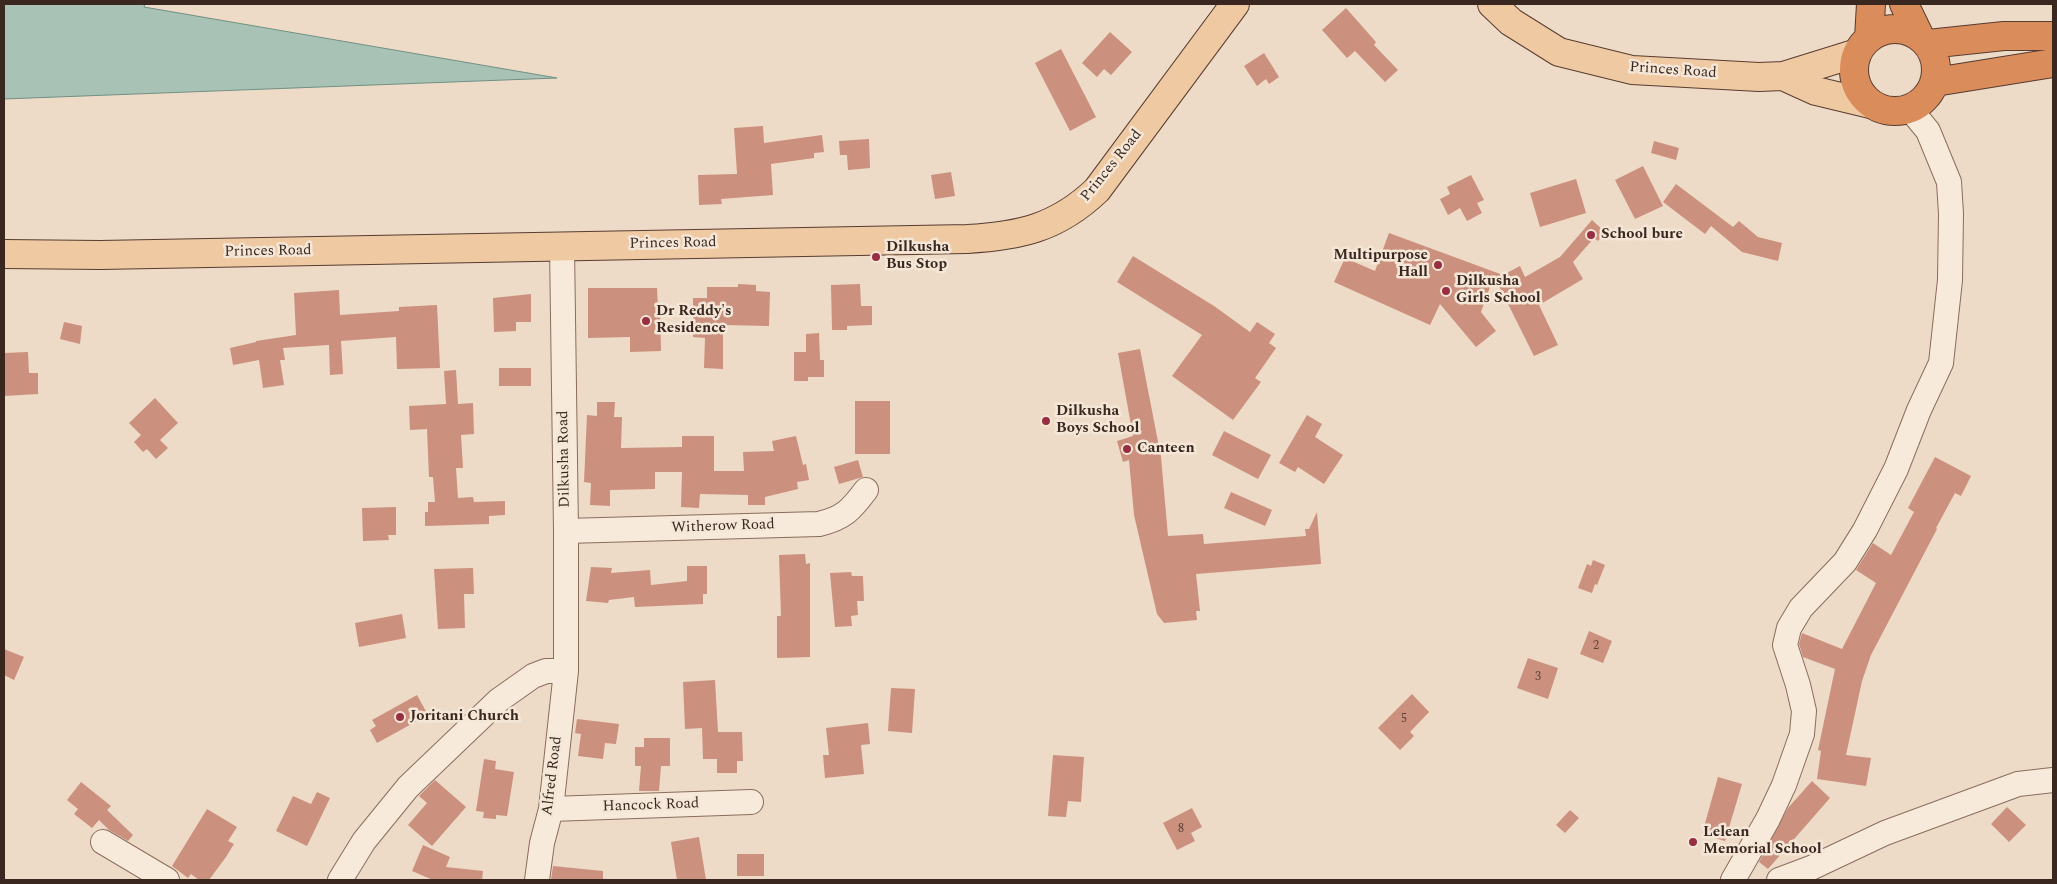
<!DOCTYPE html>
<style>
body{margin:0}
#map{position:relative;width:2057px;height:884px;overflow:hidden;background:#eedbc7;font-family:Spectral,serif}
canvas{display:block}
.frame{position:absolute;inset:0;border:5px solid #3a2820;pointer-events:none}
</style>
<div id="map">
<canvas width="2057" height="884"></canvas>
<div class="frame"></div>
</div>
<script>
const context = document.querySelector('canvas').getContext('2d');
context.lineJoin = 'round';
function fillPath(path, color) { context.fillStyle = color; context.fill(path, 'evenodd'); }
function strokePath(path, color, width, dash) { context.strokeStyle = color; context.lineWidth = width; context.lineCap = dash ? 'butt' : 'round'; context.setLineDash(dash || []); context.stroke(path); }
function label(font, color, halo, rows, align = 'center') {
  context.font = font + ' Spectral,serif'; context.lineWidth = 5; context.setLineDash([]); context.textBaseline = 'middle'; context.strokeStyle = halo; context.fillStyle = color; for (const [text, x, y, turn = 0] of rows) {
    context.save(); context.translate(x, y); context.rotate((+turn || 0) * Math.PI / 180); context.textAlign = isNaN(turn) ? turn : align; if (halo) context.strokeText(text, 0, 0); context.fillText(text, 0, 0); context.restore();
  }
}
const water = new Path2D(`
 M4 4H145L144 7 557 78 4 99Z`);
const building = new Path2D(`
 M1346 8 1376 42 1374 45 1398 70 1385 82 1355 51 1347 58 1322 30Z
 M1110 32 1132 52 1111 75 1104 69 1097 77 1082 63Z
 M1061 49 1096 117 1070 131 1035 63Z
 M1264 53 1279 77 1269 84 1266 79 1257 86 1244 66Z
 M763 126 764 143 822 135 824 152 814 153V158L771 164 773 195 721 199 722 204 699 205 698 175 737 174 734 128Z
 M869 139 870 168 848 170 847 155H840L839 141Z
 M1654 141 1679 148 1676 160 1651 153Z
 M1643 166 1663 206 1635 219 1615 180Z
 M951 172 955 196 935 199 931 175Z
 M1471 175 1484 200 1477 203 1482 213 1467 221 1460 208 1448 215 1440 199 1450 194 1447 187Z
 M1576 179 1586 213 1540 227 1530 193Z
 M1676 184 1733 227 1739 221 1758 237 1782 243 1778 261 1742 252 1711 226 1705 234 1663 202Z
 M1592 220 1605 232 1598 241 1594 238 1573 262 1583 279 1539 305 1558 345 1534 356 1494 276 1481 312 1496 331 1476 347 1440 304 1430 325 1334 282 1345 258 1375 271 1389 233 1503 275 1520 266 1525 277 1560 257Z
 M1133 256 1214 306 1250 332 1257 322 1275 334 1269 343 1276 348 1255 378 1261 382 1233 420 1172 376 1202 335 1117 282Z
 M738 284 756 285V291L770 292 769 326 723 325V369L704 368 705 338 693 337V298H707V287H738Z
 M860 284 861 306H872V325L847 326V330H832L831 285Z
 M588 288H657L658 307H660L661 351 630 352V337L588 338Z
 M339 290 340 315 399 311V307L437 305 440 368 397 369 396 337 341 341 343 374 330 375 329 345 283 348 285 360H280L284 385 263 388 259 360 233 365 230 348 256 342V341L296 335 294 293Z
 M531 294V322H516V331L494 332 493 298Z
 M64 322 82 326 80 344 60 339Z
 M819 333 820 360H824V377H808V381H794V352H806V334Z
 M1140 349 1161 457 1168 536 1203 534 1204 544 1306 536 1305 529H1309L1317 512 1321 564 1196 574 1200 611H1196L1197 620 1164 623 1157 614 1134 515 1129 460 1123 462 1117 441 1133 436 1118 353Z
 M28 352 29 373H38V394L4 396V353Z
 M499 368H531V386H499Z
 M456 370 458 404 473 403 474 434 461 435 463 468H456L458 498 473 497 474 502 505 501V515L489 516V524L425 526V512H428V502H435L433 477H429L427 429 410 430 409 406 446 404 444 371Z
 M155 398 178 423 160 440 168 448 156 459 147 449 143 452 134 442 141 435 129 423Z
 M855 401H890V454H855Z
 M597 402H615L614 417H622L621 448 682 447V436H714V471H744L743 452 774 451 772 441 796 436 803 465 806 464 809 480 797 482 798 489 765 497V505H748V495L700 494 699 508 681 507 682 472H655V489L610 490V506L590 505 591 483 584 482 587 415 597 416Z
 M1307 415 1322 424 1315 437 1343 455 1324 484 1298 467 1295 472 1279 463Z
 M1224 431 1271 455 1258 479 1212 455Z
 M1935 457 1971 476 1961 496 1955 493 1936 528 1937 529 1871 655 1862 681 1846 755 1871 758 1866 786 1817 779 1821 751 1818 750 1835 669 1803 657 1799 644 1802 633 1842 649 1876 583 1856 570 1873 543 1891 555 1914 512 1908 508Z
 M858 460 863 477 839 484 834 467Z
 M1231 492 1272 510 1265 526 1224 508Z
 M396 507V535H388L389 540 363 541 362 508Z
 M805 554 806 564 810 563V657L777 658V616H781L779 555Z
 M1593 560 1605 565 1597 585 1595 584 1592 593 1578 588 1587 564 1591 566Z
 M687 566H707V594H703V604L635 607 634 597 609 600 608 603 586 601 591 567 612 568 611 573 650 570 651 585 687 581Z
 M473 568 474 594H464L465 628 438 629 434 569Z
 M851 572 852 576H863L864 601H857L858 615 851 616 852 626 835 627 830 573Z
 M402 614 406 638 359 647 355 623Z
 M1589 631 1612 641 1603 663 1580 654Z
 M4 649 24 657 14 680 4 675Z
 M1528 658 1558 668 1548 699 1517 688Z
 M715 680 718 732H742L743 761H737V773H717V759H703L702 728 685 729 683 682Z
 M891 688 915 689 912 733 888 731Z
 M1412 694 1429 712 1410 732 1414 736 1400 750 1378 728Z
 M417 695 428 715 377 743 370 730 376 726 372 720Z
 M577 719 619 724 616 744 605 743 603 759 578 756 581 734 575 733Z
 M868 723 870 744 861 745 864 774 825 778 823 755H829L826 728Z
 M644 738H670V766H661L659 791H639L641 766H635V747H644Z
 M1053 755 1084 757 1081 802 1068 801 1066 817 1048 816Z
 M484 759 496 761 495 769 514 772 507 816 496 815V819L483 818 484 812 476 811Z
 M1718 777 1742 784 1725 841 1702 834Z
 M435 780 466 807 432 846 408 825 427 803 419 796Z
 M1812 781 1830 798 1768 869 1759 862 1788 808Z
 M81 782 111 806 107 810 133 835 128 841 109 830 99 820 92 828 74 814 78 809 67 800Z
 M317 792 330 798 307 846 276 831 293 796 311 804Z
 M2007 807 2026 825 2009 842 1991 824Z
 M1192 808 1202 827 1191 833 1195 841 1177 850 1163 823Z
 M207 809 237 827 228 841 234 844 226 857 209 880H199L191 874 188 878 172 866Z
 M1570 810 1579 818 1565 833 1556 825Z
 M699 837 706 880H677L671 842Z
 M423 845 450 857 446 867 483 871 482 880H433L412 871Z
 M737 854H764V876H737Z
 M553 866 603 871V880H551Z`);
const minor = new Path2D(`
 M566 531 819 524C844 518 851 510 866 490
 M551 809 751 802
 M103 842 167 880
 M340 880 364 841 408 787 499 700 533 676 546 671H566
 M537 880 542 843 551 809 566 671V531L562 246
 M1733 880 1768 819 1784 785 1802 734 1804 711 1798 685 1785 645 1789 628 1801 608 1845 562 1865 530 1896 469 1919 410 1941 363 1950 280 1951 214 1949 182 1928 131 1910 109
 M1779 880 1811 868 1885 833 2018 784 2053 780`);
const major = new Path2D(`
 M1492 4 1511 22 1559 52 1632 70 1759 77 1783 76 1857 53
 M1783 76 1816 91 1870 104
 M4 254 100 255 967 239C1020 236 1057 228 1097 190L1235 4`);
const highway = new Path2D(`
 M1904 4 1920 37
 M1854 70a41 41 0 1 1 82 0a41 41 0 1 1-82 0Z
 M1869 38 1871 4
 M1928 44 2004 36H2053
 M1935 82 2053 63`);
const markers = [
 [1591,235,5,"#972e41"],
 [876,257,5,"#972e41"],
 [1438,265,5,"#972e41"],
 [1446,291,5,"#972e41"],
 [646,321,5,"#972e41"],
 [1046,421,5,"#972e41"],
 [1127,449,5,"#972e41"],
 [400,717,5,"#972e41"],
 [1693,842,5,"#972e41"]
];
const numberNames = [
 ["2",1596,647],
 ["3",1538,678],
 ["5",1404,720],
 ["8",1181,830]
];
const streetNames = [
 ["Princes Road",1673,71,4],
 ["Princes Road",1112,166,-51],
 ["Princes Road",673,244,-1],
 ["Princes Road",268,252,-1],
 ["Dilkusha Road",565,459,-91],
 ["Witherow Road",723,527,-2],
 ["Alfred Road",553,776,-83],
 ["Hancock Road",651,806,-2]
];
const poiNames = [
 ["School bure",1601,235],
 ["Dilkusha",886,248],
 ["Bus Stop",886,265],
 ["Multipurpose",1428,256,"right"],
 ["Hall",1428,273,"right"],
 ["Dilkusha",1456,282],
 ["Girls School",1456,299],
 ["Dr Reddy's",656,312],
 ["Residence",656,329],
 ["Dilkusha",1056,412],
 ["Boys School",1056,429],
 ["Canteen",1137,449],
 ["Joritani Church",410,717],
 ["Lelean",1703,833],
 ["Memorial School",1703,850]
];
fillPath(water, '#a8c2b6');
strokePath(water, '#6f9082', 1);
fillPath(building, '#cb907e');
strokePath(minor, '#896d5d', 26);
strokePath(major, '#573c31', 30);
strokePath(highway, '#573c31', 30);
strokePath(minor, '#f8eadb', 24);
strokePath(major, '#efc9a1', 28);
strokePath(highway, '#da8c5b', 28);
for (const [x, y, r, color] of markers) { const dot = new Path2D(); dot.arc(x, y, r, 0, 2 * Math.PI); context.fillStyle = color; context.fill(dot); strokePath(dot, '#f5e7d7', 2); }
label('12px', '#5e4238', null, numberNames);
label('15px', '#3a2820', '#f5e7d7', streetNames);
label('bold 15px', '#3a2820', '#f5e7d7', poiNames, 'left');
</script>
